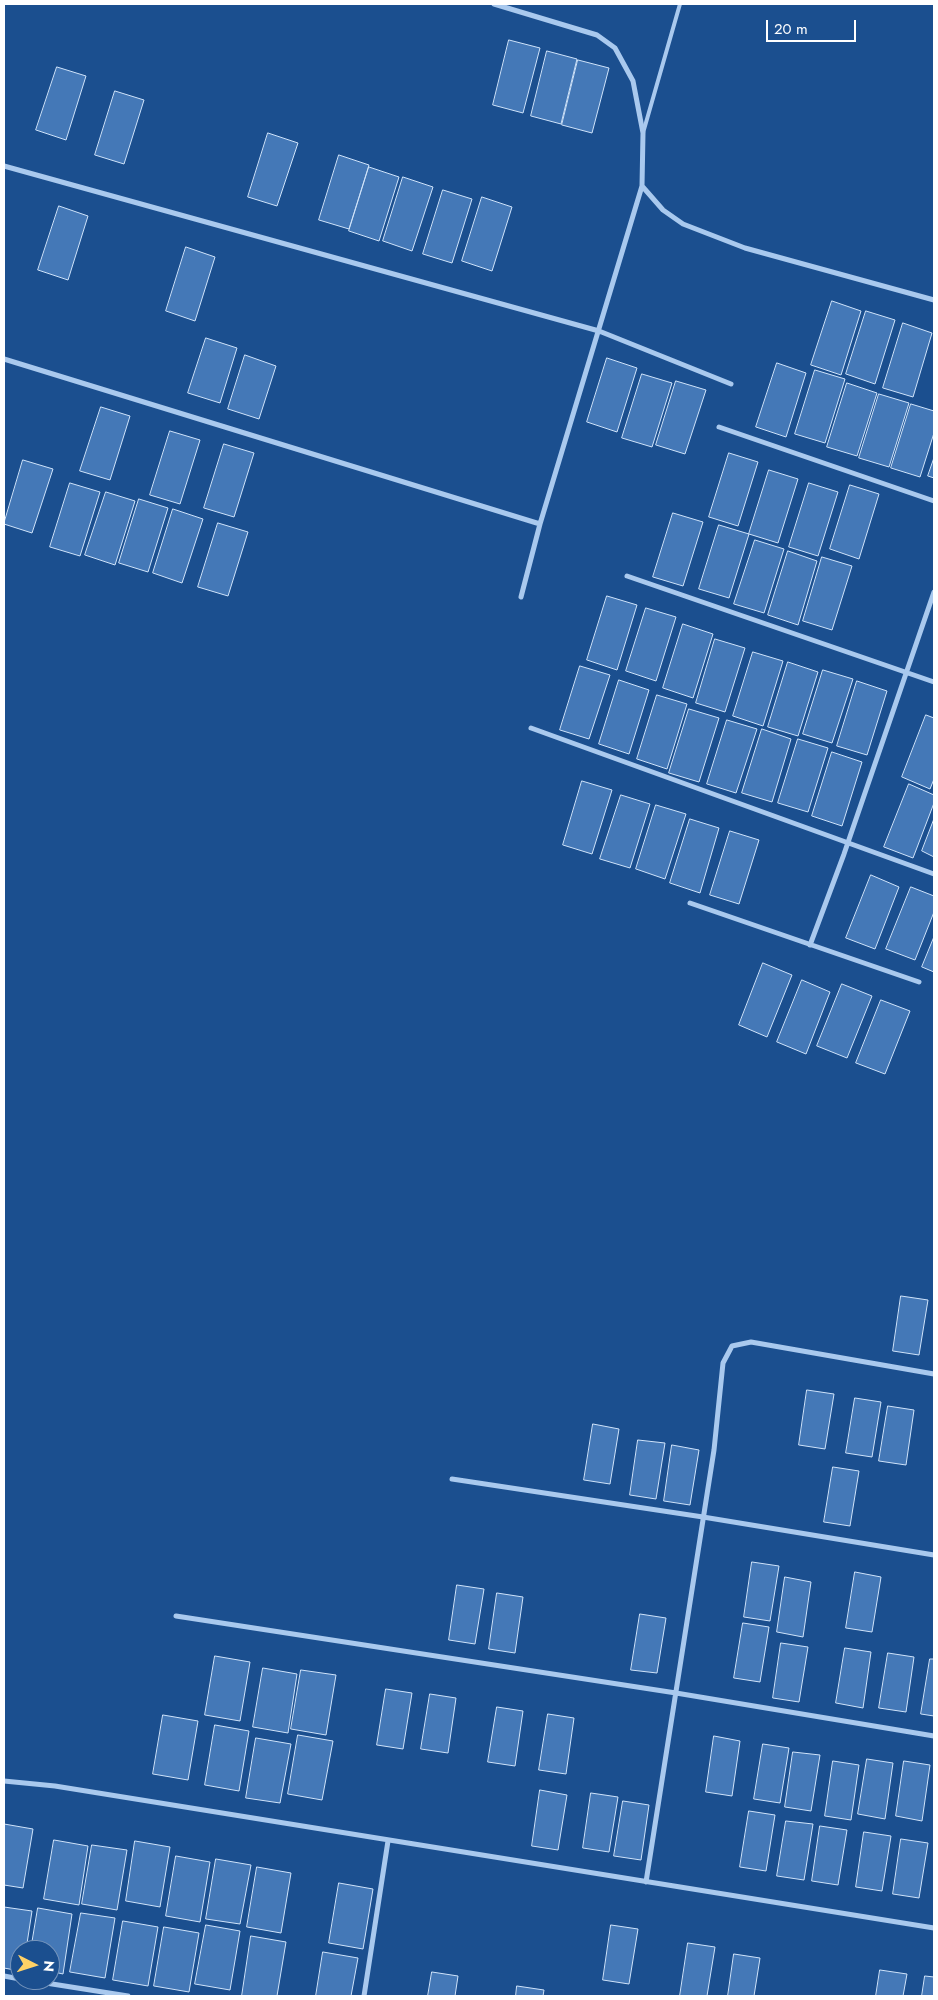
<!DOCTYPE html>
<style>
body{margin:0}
#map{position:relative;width:938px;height:2000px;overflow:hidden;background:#1b4f8f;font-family:Jost,sans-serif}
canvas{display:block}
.frame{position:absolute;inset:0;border:5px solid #fff;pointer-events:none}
.north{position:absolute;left:10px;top:1940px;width:50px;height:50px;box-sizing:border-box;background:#1b4f8f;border:1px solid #7695bc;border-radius:50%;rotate:95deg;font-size:14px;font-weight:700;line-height:20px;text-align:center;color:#fff}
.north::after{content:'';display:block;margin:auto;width:18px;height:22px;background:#ffd166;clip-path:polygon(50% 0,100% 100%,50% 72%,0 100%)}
.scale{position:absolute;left:766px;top:20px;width:90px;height:22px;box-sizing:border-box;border:2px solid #fff;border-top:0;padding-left:6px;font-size:15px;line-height:18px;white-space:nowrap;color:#fff;-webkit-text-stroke:4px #1b4f8f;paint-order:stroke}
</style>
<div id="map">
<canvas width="938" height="2000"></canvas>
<div class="frame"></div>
<div class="north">N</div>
<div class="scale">20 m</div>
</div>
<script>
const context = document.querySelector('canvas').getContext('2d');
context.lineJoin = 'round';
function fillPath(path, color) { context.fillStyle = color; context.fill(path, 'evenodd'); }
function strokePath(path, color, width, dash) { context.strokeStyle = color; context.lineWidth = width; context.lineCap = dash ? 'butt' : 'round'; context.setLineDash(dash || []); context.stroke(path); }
const building = new Path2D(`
 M509 40 540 48 523 113 493 105Z
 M547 51 577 59 561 124 531 116Z
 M578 60 609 68 592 133 562 125Z
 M57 67 86 76 66 140 36 130Z
 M115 91 144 100 124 164 95 155Z
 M268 133 298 143 277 206 248 197Z
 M339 155 369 165 349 229 319 220Z
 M369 167 399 177 379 241 349 231Z
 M403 177 433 187 412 251 383 241Z
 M443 190 472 199 452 263 423 254Z
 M482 197 512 207 492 271 462 261Z
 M59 206 88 216 68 280 38 270Z
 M186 247 215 257 195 321 166 311Z
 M832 301 861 311 841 375 811 365Z
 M866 311 895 320 875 384 846 374Z
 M903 323 932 333 913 397 883 388Z
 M206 338 237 348 220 403 188 393Z
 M245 355 276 366 259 419 228 409Z
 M607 358 637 368 617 432 587 422Z
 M777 363 806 373 786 437 756 427Z
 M815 370 845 379 825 443 795 434Z
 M642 374 672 383 652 447 622 438Z
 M676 381 706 390 685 454 656 445Z
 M847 383 877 393 857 456 827 447Z
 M879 394 909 403 889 467 859 458Z
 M911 404 934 411V433L920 477 891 468Z
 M101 407 130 416 110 480 80 471Z
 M170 431 200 440 180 504 150 495Z
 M224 444 254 453 234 517 204 508Z
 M729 453 758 462 738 526 709 517Z
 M934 458V478L928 476Z
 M23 460 53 469 32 533 4 524Z
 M769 470 798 479 778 543 749 534Z
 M70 483 100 492 80 556 50 547Z
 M809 483 838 492 818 556 789 547Z
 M850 485 879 494 859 559 830 549Z
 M106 492 135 501 115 565 85 555Z
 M139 499 168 508 148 572 119 563Z
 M173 509 203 519 182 583 153 573Z
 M673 513 703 522 683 586 653 577Z
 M218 523 248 532 228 596 198 587Z
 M719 525 749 534 729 598 699 589Z
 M755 540 784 549 764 613 734 604Z
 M788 551 817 561 798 625 768 615Z
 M822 557 852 566 832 630 803 621Z
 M607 596 637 605 617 670 587 660Z
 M646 608 676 617 656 681 626 671Z
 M683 624 713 634 693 698 663 688Z
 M715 639 745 648 725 712 696 703Z
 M753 652 783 661 763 726 733 716Z
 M788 662 818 672 798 736 768 727Z
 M580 666 610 675 589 739 560 730Z
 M823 670 853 679 832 743 803 734Z
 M619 680 649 690 629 754 599 744Z
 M857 681 887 691 867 755 837 746Z
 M657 695 687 704 667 769 637 759Z
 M689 709 719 718 699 782 669 773Z
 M926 715 934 718V779L930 789 902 777Z
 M727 720 757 729 736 793 707 784Z
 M762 729 791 739 772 802 742 793Z
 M798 739 828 748 808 812 778 803Z
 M832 752 862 762 842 826 812 816Z
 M582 781 612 790 592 854 563 845Z
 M909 784 934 795V803L913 858 884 847Z
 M621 795 650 804 630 868 600 859Z
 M656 805 686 814 665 879 636 869Z
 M690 819 719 828 700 893 670 883Z
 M934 819V857L922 851Z
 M730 831 759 840 739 904 710 895Z
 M871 875 899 887 875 949 846 938Z
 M911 887 934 896V912L915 960 886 949Z
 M934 937V972L922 967Z
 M763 963 792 975 767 1037 739 1025Z
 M802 980 830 992 806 1054 777 1042Z
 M842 984 872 996 847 1058 817 1046Z
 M881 1000 910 1011 885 1074 856 1063Z
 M901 1296 928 1300 919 1355 893 1351Z
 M807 1390 834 1394 825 1449 799 1445Z
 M855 1398 881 1402 872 1457 846 1453Z
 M888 1406 914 1410 906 1465 879 1461Z
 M593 1424 619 1429 610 1484 584 1480Z
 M638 1440 665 1443 656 1499 630 1495Z
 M672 1445 699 1450 690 1505 664 1501Z
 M833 1467 859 1471 850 1526 824 1522Z
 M752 1562 779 1566 770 1621 744 1617Z
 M855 1572 881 1577 872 1632 846 1628Z
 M785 1577 811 1582 803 1637 777 1632Z
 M457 1585 484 1589 475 1644 449 1640Z
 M497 1593 523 1597 515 1653 489 1649Z
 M640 1614 666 1618 657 1673 631 1670Z
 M743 1623 769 1627 760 1682 734 1678Z
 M781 1643 808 1647 799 1702 773 1698Z
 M845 1648 871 1652 863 1708 836 1703Z
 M888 1653 914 1657 906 1712 879 1708Z
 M215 1656 250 1662 240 1721 205 1715Z
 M930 1659H934V1716L921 1714Z
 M263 1668 297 1674 288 1733 253 1727Z
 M301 1670 336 1675 326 1735 291 1729Z
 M386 1689 412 1693 403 1749 377 1745Z
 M430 1694 456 1698 448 1753 421 1749Z
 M497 1707 523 1711 515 1766 488 1762Z
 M548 1714 574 1718 566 1774 539 1770Z
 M163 1715 198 1721 188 1780 153 1774Z
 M215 1725 249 1731 239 1791 205 1785Z
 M298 1735 333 1741 322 1800 288 1794Z
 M714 1736 740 1741 732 1796 706 1792Z
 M256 1738 291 1744 280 1803 246 1798Z
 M763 1744 789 1748 780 1803 754 1799Z
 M793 1752 820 1755 811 1811 785 1807Z
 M867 1759 893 1763 885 1819 858 1814Z
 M833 1761 859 1765 851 1820 825 1816Z
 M904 1761 930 1765 922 1821 896 1816Z
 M540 1790 567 1795 558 1850 532 1846Z
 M591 1793 618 1797 609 1852 583 1848Z
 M623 1801 649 1805 641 1860 614 1856Z
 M749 1811 775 1815 766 1871 740 1867Z
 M786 1821 813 1824 804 1880 777 1876Z
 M4 1824 33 1829 23 1888 4 1885Z
 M820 1826 847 1830 838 1885 812 1881Z
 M864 1832 891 1836 882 1891 856 1887Z
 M901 1839 928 1843 919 1898 893 1894Z
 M54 1840 88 1846 79 1905 44 1899Z
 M135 1841 170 1847 160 1907 126 1901Z
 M92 1845 127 1850 117 1910 82 1904Z
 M176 1856 210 1862 200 1922 166 1916Z
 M216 1859 251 1865 240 1924 206 1919Z
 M257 1867 291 1873 281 1933 247 1927Z
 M339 1883 373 1889 363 1949 329 1943Z
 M4 1907 32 1911 26 1950H20V1971L4 1968Z
 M38 1908 72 1914 63 1974 50 1971V1950H31Z
 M81 1913 115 1918 105 1978 70 1972Z
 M123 1921 158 1927 148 1986 113 1980Z
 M206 1925 240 1931 230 1990 195 1984Z
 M611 1925 638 1929 629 1984 603 1980Z
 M164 1927 199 1933 189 1992 154 1986Z
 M251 1936 286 1942 277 1996H242Z
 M688 1943 715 1947 707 1996H680Z
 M323 1952 358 1958 351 1996H316Z
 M734 1954 760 1958 754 1996H728Z
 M880 1970 907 1974 903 1996H876Z
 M432 1972 458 1976 455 1996H428Z
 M925 1976 934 1977V1996H922Z
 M517 1986 544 1990 543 1996H516Z`);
const service = new Path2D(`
 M643 133 680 4`);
const minor = new Path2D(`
 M494 4 597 35 615 48 633 81 643 133 642 186 663 210 683 224 745 248 934 300
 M4 166 599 331 731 384
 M4 359 540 524 642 186
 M719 427 934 501
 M627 576 934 682
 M521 597 540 524
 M531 728 934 874
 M690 903 919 982
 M810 945 844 854 934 592
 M452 1479 703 1517 934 1555
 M176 1616 676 1693 934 1736
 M4 1781 55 1786 934 1928
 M646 1882 714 1450 723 1363 732 1346 751 1342 934 1374
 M4 1976 20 1979
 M27 1980 128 1996
 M364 1996 388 1841`);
fillPath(building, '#4478b7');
strokePath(building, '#cfe3fa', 1);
strokePath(service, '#a9c9ee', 4);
strokePath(minor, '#a9c9ee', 5);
</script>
